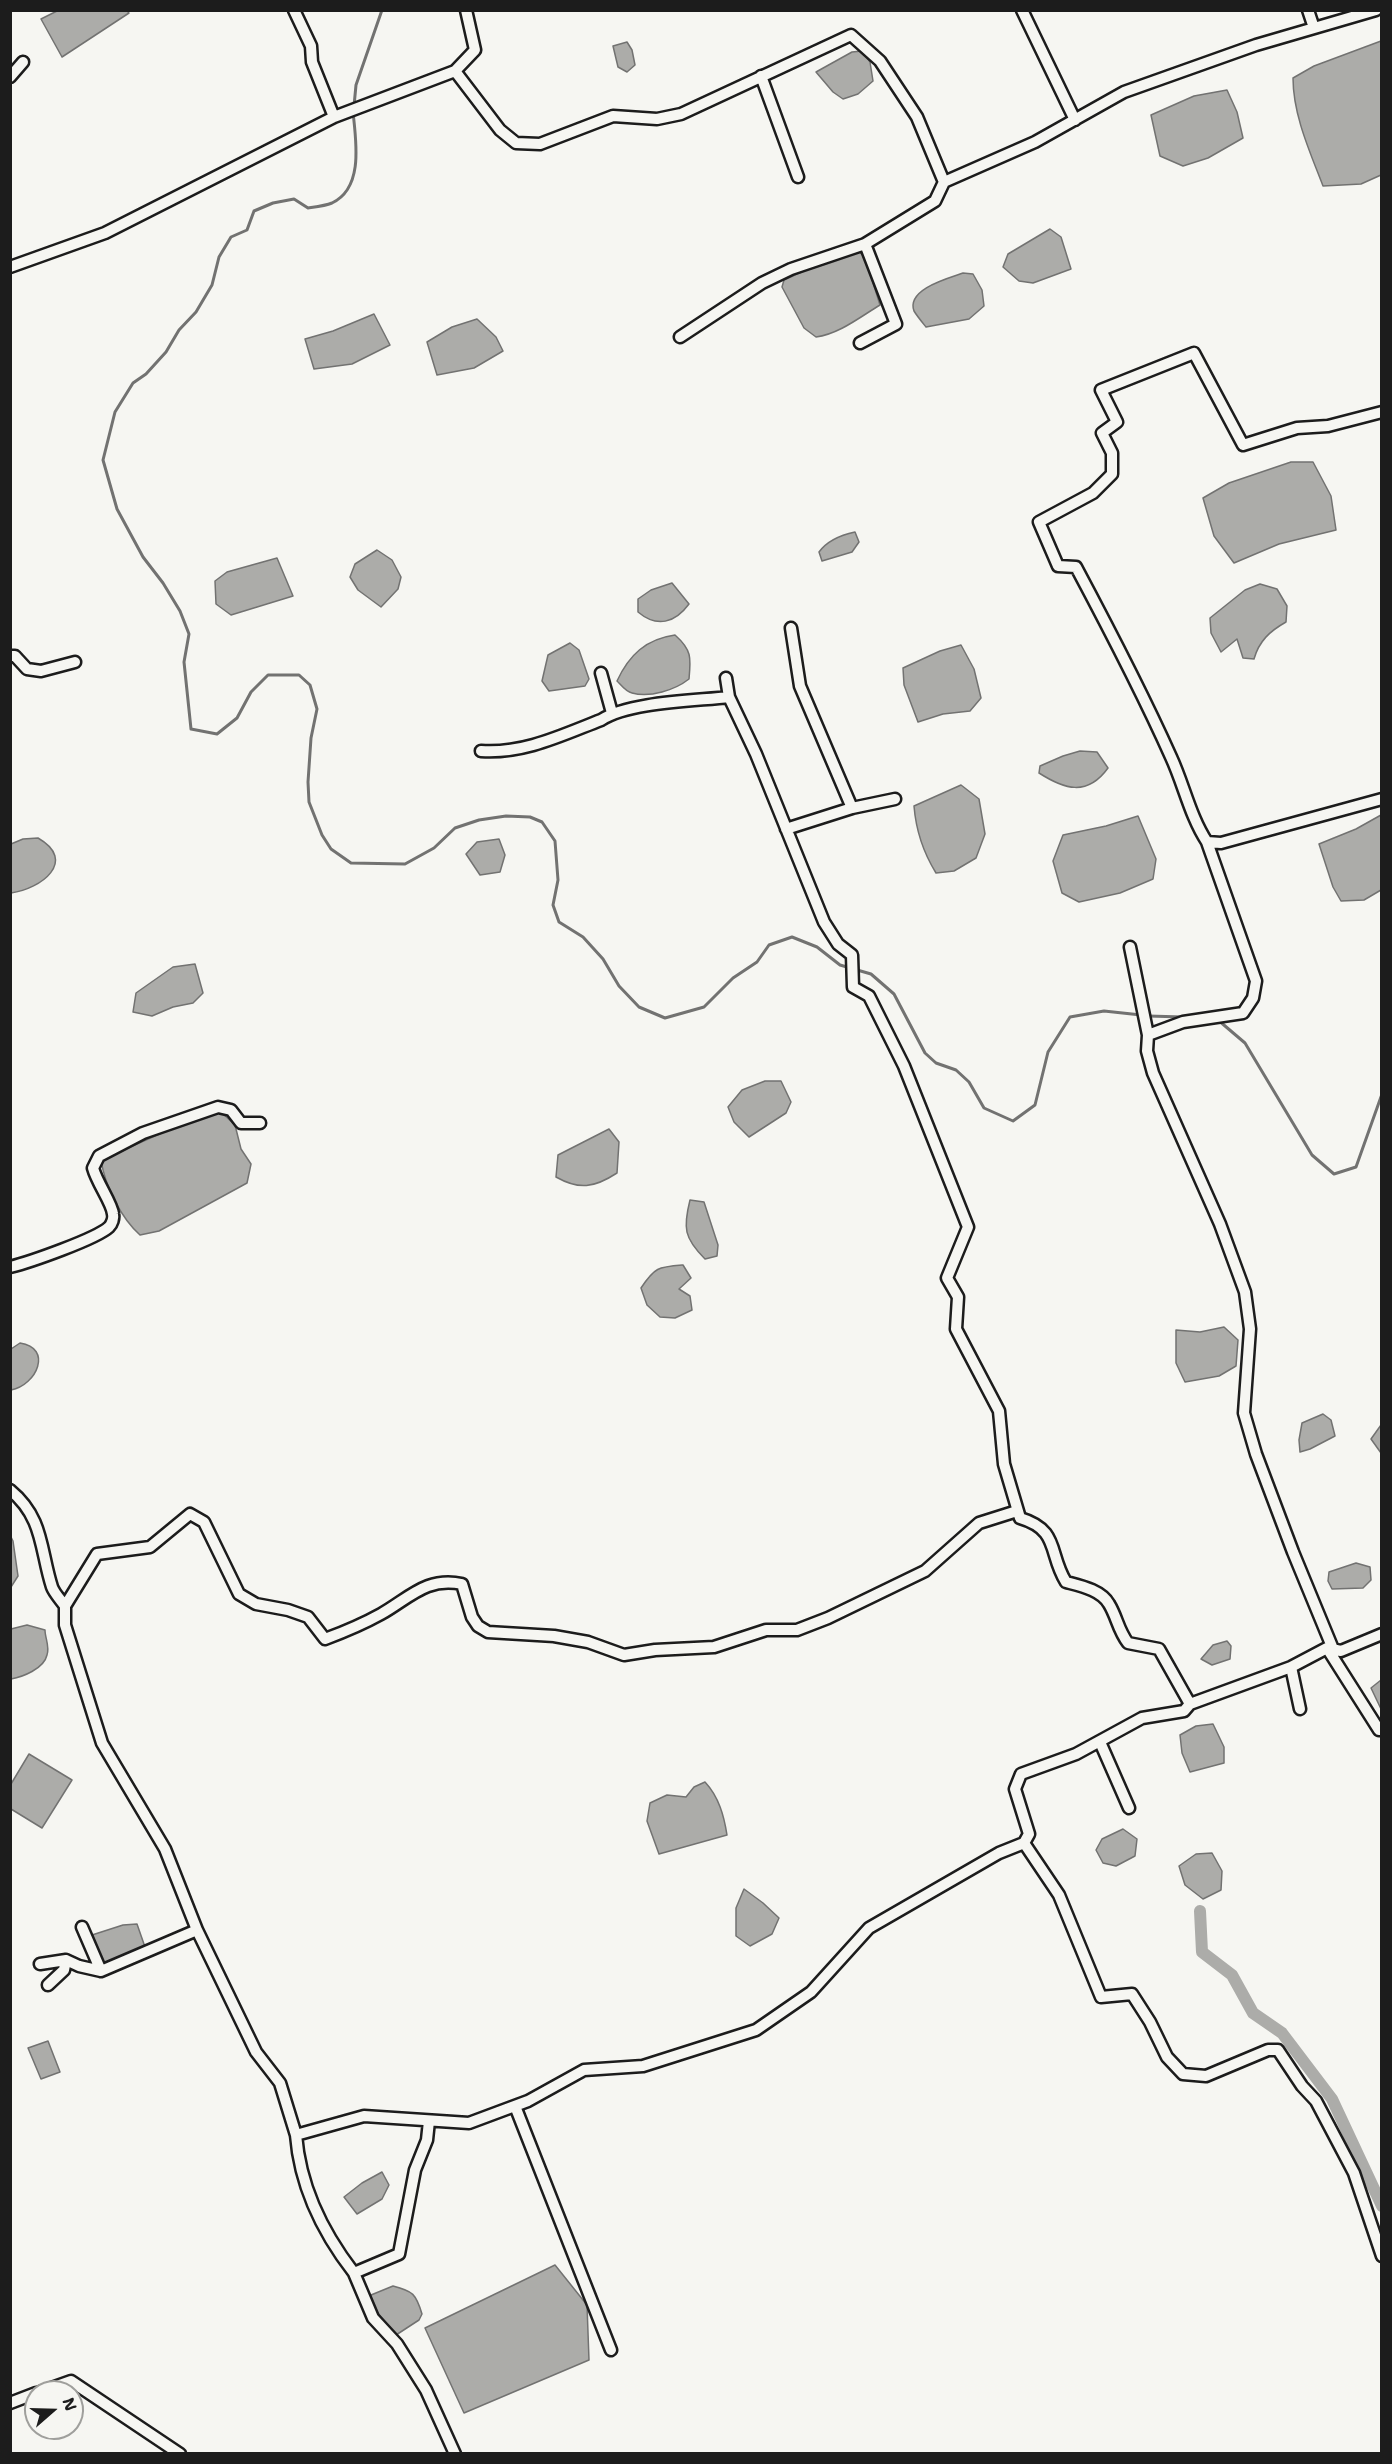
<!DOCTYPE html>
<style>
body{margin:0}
#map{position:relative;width:1392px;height:2464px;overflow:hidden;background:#f6f6f2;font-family:"Shantell Sans",sans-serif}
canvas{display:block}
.frame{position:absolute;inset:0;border:12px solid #1c1c1c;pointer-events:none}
.north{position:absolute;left:24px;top:2380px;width:60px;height:60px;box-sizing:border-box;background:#f6f6f2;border:2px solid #9f9f9c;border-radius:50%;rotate:70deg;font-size:16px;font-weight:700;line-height:24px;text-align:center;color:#1c1c1c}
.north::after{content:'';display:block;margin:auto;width:21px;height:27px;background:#1c1c1c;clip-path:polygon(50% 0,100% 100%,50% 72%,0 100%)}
</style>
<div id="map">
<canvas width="1392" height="2464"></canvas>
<div class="frame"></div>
<div class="north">N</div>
</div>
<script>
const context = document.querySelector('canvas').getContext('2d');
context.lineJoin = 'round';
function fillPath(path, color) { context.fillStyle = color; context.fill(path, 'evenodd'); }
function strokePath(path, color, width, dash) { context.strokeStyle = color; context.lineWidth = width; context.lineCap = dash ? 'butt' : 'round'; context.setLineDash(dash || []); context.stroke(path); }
const water = new Path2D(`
 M127 11 129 13 62 57 41 19 57 11Z
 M1381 41V175L1361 184 1323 186C1310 152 1293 115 1293 78L1314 66Z
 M627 42 632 50 635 65 627 72 618 67 613 46Z
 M862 51 870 62 873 81 858 94 843 99 833 92 816 72 852 52Z
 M1227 90 1237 112 1243 138 1208 158 1183 166 1160 156 1151 115 1194 96Z
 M1050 229 1061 237 1071 269 1033 283 1019 281 1003 267 1008 254Z
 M847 251H858L865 257 880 305C860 317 839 334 816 337L804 328 782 287 784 280Z
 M963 273 973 274 982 290 984 306 969 319 926 327C922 322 917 316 914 311 906 289 949 278 963 273Z
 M374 314 390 345 352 364 314 369 305 339 333 331Z
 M477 319 496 337 503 351 474 368 437 375 427 342 452 327Z
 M1291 462H1313L1331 496 1336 530 1279 544 1234 563 1214 536 1203 498 1229 483Z
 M855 532 859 542 852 552 822 561 819 552C827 541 841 535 855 532Z
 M377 550 392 560 401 577 398 589 381 607 358 590 350 577 355 564Z
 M277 558 293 596 231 615 216 604 215 581 227 572Z
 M672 583 689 604C675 623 657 628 638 612V599L651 590Z
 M1260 584 1277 589 1287 606 1286 622C1270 631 1259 641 1254 659L1243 658 1237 639 1221 652 1211 633 1210 618 1245 590Z
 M675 635C692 650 691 658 689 679 675 690 650 698 632 693 626 692 621 685 617 681 629 655 646 639 675 635Z
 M570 643 579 650 589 679 585 686 549 691 542 681 548 655Z
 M961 645 974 669 981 698 970 711 943 714 918 722 904 685 903 668 940 651Z
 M1080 751 1097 752 1108 768C1087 797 1064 789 1039 773L1040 766 1063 756Z
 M961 785 979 799 985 834 976 858 954 871 936 873C923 852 916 831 914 806Z
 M1381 815V890L1364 900 1341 901 1333 887 1319 844 1356 829Z
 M1138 816 1156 859 1153 879 1120 893 1079 902 1062 893 1053 861 1063 835 1106 826Z
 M38 838C78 861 41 889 11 893V844L23 839Z
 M499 839 505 855 500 872 480 875 466 854 477 842Z
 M195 964 203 993 193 1003 173 1007 152 1016 133 1012 136 993 173 967Z
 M765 1081H781L791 1102 786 1113 749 1137 734 1122 728 1107 742 1090Z
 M220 1111 235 1125 241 1149 251 1164 247 1183 159 1231 140 1235C121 1218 105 1186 101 1160L202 1115Z
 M609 1129 619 1142 617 1173C594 1188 579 1190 556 1177L558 1155Z
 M690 1200 704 1202 718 1245 717 1256 705 1259C684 1238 683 1228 690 1200Z
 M683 1265 691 1278 679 1289 690 1296 692 1310 675 1318 660 1317 647 1305 641 1288C655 1267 658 1267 683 1265Z
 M1224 1327 1238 1340 1236 1366 1219 1376 1185 1382 1176 1363V1330L1200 1332Z
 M20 1343C53 1348 37 1385 11 1390V1349Z
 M1323 1414 1331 1420 1335 1436 1310 1449 1300 1452 1299 1440 1302 1423Z
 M1381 1425V1453L1371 1439Z
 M10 1535 13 1541 18 1576 11 1587Z
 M1356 1563 1370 1567 1371 1580 1363 1588 1332 1589 1328 1581 1329 1572Z
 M27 1625 45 1630C45 1638 50 1647 47 1655 44 1669 22 1677 11 1679V1629Z
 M1227 1641 1231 1646 1230 1659 1212 1665 1201 1659 1213 1645Z
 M1381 1680V1709L1371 1688Z
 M1213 1724 1224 1747V1763L1190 1772 1182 1753 1180 1735 1196 1726Z
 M29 1754 72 1780 42 1828 11 1809V1784Z
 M705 1782C719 1797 724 1816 727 1835L659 1854 647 1821 650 1803 667 1795 686 1797 694 1787Z
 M1123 1829 1137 1839 1135 1856 1116 1866 1103 1863 1096 1850 1102 1839Z
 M1212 1853 1222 1871 1221 1890 1203 1899 1185 1885 1179 1866 1196 1854Z
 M744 1889 763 1903 779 1918 772 1934 750 1946 736 1936V1908Z
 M137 1924 145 1947 104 1964 92 1935 123 1925Z
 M48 2041 60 2072 41 2079 28 2048Z
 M382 2172 389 2185 382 2199 357 2214 344 2197 362 2183Z
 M555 2265 587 2305 589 2360 464 2413 425 2328Z
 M393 2286C413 2291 416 2294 422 2314L419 2320 396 2335 371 2305V2295Z`);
const stream = new Path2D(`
 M354 106 356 85 382 10
 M353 112C356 141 364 188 332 203 325 206 315 207 308 208L294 199 273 203 254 211 247 230 231 237 219 257 212 285 196 312 179 330 166 352 146 374 133 383 115 412 103 460 117 509 143 557 163 583 180 611 189 634 184 662 191 729 217 734 237 718 251 692 268 675H299L310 685 317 709 311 738 308 782 309 802 322 835 331 849 351 863 405 864 434 848 455 828 479 820 506 816 530 817 542 822 555 841 558 880 553 905 559 922 583 937 603 959 619 986 639 1007 665 1018 704 1007 733 978 757 962 769 945 792 937 817 947 840 965 871 974 894 994 925 1053 936 1063 956 1070 969 1082 984 1108 1013 1121 1035 1105 1048 1052 1070 1017 1104 1011 1141 1015
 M1148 1016 1183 1017
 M1218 1020 1245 1043 1312 1155 1334 1174 1356 1167 1382 1094`);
const canal = new Path2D(`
 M1200 1911 1202 1952 1232 1975 1253 2013 1282 2033 1332 2099 1382 2206`);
const street = new Path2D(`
 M294 10 311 46 312 62 334 117
 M1022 10 1075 120
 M1308 10 1314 28
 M455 71 500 130 516 143 540 144 613 116 657 119 681 114 851 35 880 61 917 117 944 182 1035 142 1124 92 1256 45 1376 10
 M761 76 798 177
 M10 77 23 62
 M10 267 105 233 334 117 455 71 475 50 466 10
 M680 337 762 283 791 269 865 244
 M860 343 896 324 865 244 935 201 944 182
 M1382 412 1328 426 1297 428 1243 445 1194 353 1101 390 1117 422 1102 433 1112 453V474L1093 493 1039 522 1058 566 1076 567C1109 629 1142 692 1171 757 1184 785 1190 816 1207 842L1221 843 1382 799
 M791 628 800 686 852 808
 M10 656H15L27 669 41 671 75 662
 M601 673 612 713
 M726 678 729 697 756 754 824 922 838 944 852 955 853 987 869 996 904 1066 968 1227 947 1278 958 1297 956 1329 999 1411 1004 1464 1020 1518C1060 1530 1048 1553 1066 1582 1081 1586 1101 1590 1109 1604 1117 1617 1118 1630 1128 1643L1159 1649 1190 1704
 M481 751C524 754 562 735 601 720 629 702 694 701 729 697
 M786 829 852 808 895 799
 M1207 842 1256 981 1253 998 1243 1013 1183 1022 1148 1035 1147 1051 1153 1073 1220 1224 1245 1292 1250 1329 1244 1413 1256 1454 1293 1552 1333 1649
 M1130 947 1148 1035
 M10 1267C30 1262 96 1239 109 1227 112 1224 114 1218 113 1214 112 1203 97 1183 93 1168L99 1156 143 1133 218 1107 231 1110 241 1123H260
 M10 1490C44 1518 40 1550 52 1587 54 1593 61 1600 65 1606L97 1554 150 1547 190 1514 204 1522 239 1594 256 1604 288 1610 308 1617 325 1639C344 1632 363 1624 381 1614 408 1599 427 1576 462 1584L472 1617 478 1626 488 1632 554 1636 588 1642 624 1655 655 1650 714 1647 766 1630H797L828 1618 925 1571 979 1523 1017 1511
 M65 1606V1625L102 1743 165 1849 197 1930
 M1382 1634 1341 1651 1327 1648 1291 1667 1190 1704 1184 1711 1142 1718 1076 1754 1021 1774 1015 1789 1029 1834 1024 1843 1059 1895 1101 1997 1132 1994 1150 2022 1167 2057 1183 2074 1206 2076 1268 2050H1278L1302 2086 1316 2101 1354 2173 1382 2256
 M1327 1648 1379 1730H1382
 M1291 1667 1300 1709
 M1100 1742 1129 1808
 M82 1927 101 1971 197 1930 256 2052 280 2083 296 2135 364 2116 469 2123 528 2101 584 2070 643 2066 756 2030 811 1992 869 1928 999 1853 1024 1843
 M40 1964 66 1960 79 1966 101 1971
 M48 1985 64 1970 66 1960
 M515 2106 611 2350
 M429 2121 427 2140 415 2170 399 2254 354 2273 373 2318 397 2344 426 2390 455 2454
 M296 2135C300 2186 323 2233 354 2273
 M40 2392 71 2381 180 2454
 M10 2403 36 2393`);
fillPath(water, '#acaca9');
strokePath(water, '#727271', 1.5);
strokePath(stream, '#727271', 3);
strokePath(canal, '#acaca9', 12);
strokePath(street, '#1c1c1c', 15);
strokePath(street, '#f6f6f2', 10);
</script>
